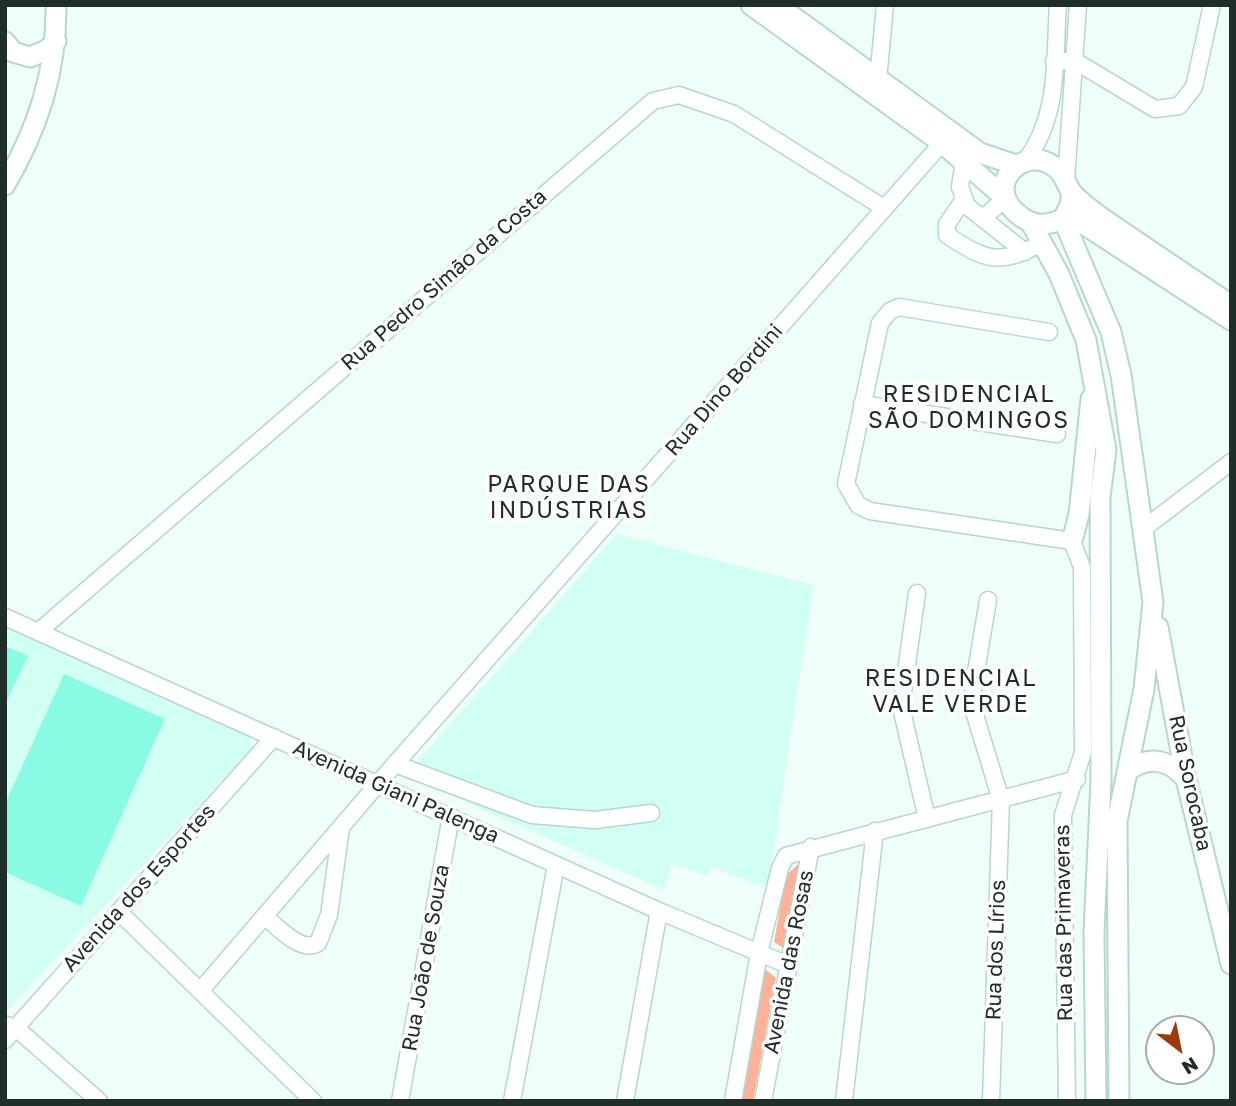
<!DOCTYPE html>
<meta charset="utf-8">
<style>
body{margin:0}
#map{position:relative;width:1236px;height:1106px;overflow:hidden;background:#f0fefa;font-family:"Golos Text",sans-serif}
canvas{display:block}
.frame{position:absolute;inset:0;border:7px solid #202e2a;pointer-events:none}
.north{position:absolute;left:1145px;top:1015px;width:70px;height:70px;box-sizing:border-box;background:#fff;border:2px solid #a6abaa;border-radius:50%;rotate:148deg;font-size:19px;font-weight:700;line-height:28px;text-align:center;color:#202e2a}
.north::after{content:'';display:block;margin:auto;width:24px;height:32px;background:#9e3a09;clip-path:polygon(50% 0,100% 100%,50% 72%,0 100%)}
</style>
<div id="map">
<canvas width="1236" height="1106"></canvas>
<div class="frame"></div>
<div class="north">N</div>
</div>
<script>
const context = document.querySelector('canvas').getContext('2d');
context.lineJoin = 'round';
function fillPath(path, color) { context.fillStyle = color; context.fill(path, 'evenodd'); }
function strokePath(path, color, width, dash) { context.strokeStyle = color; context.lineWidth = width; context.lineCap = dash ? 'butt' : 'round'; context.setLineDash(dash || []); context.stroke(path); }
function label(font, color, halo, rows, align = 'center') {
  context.font = font + ' "Golos Text",sans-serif'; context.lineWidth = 7; context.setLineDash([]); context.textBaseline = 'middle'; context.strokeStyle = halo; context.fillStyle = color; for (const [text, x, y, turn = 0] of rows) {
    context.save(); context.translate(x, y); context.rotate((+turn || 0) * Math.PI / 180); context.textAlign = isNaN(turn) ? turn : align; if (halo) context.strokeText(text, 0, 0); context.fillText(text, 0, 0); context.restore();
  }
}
const built = new Path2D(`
 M617 534 813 585 768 888 711 867 708 876 672 864 664 890 421 782 414 765Z
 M5 626 248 734 252 748 6 1012Z`);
const green = new Path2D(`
 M801 862 785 949 774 942 786 875Z
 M765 969 776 978 753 1101H741Z`);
const building = new Path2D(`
 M5 646 28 656 5 704Z
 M64 674 165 719 81 906 5 872V804Z`);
const minor = new Path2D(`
 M1054 61H1075L1155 109 1179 106 1194 87 1212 5
 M878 80 885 5
 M1026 160C1060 115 1054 60 1058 5
 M964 161 960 187 967 206 1025 252
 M1066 180 1078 5
 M964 199 947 224V235C987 262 1000 265 1042 243
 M983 218 1005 199
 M1049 332 899 307 890 311 880 323 846 484 858 505 870 511 1072 541 1082 567 1083 752 1063 815 1067 1101
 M862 404 1057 434
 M1143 529 1231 462
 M917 593 901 707 927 819
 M988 600 971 702 1001 800 991 1101
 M5 617 659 911 788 965
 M38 632 653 101 679 95 734 114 884 208
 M395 764 532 815 595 820 651 813
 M119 912 313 1101
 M264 916C277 926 301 954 318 943L329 915 341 828
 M201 990 395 764 942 143
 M7 1025 16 1028 99 1101
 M5 1040 274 737
 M400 1101 451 816
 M512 1101 556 865
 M625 1101 659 911
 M733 1101 759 953 780 868 786 856 1077 779
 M763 1101 811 847
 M844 1101 875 831`);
const major = new Path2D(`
 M751 5 942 143 1003 196
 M777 5 980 153 1016 165
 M5 42 13 52 30 57 47 50 56 41
 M5 185C38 128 57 71 56 5
 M1071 192V203L1063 219C1049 225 1036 227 1023 218 976 187 1028 138 1059 171 1066 178 1067 188 1073 194 1090 212 1113 225 1133 239 1165 261 1198 283 1231 305
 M1068 214 1231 320
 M1063 219 1111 332 1121 375 1153 602 1144 689 1117 821 1119 1101
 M1031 223 1059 274 1086 340 1106 450 1100 497 1101 781 1094 932 1096 1101
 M1072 541 1079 514 1091 399
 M1158 627 1186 779 1231 964
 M1127 771C1149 755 1169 759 1186 779`);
const streetNames = [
 ["Rua Pedro Simão da Costa",444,280,-41],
 ["Rua Dino Bordini",724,390,-49],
 ["Rua Sorocaba",1190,783,78],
 ["Avenida Giani Palenga",396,792,24],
 ["Avenida dos Esportes",139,888,-48],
 ["Rua das Primaveras",1064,923,-91],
 ["Rua dos Lírios",996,950,-88],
 ["Rua João de Souza",426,958,-80],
 ["Avenida das Rosas",789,962,-79]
];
const neighbourhoodNames = [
 ["RESIDENCIAL",969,395],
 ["SÃO DOMINGOS",969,421],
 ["PARQUE DAS",569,485],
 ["INDÚSTRIAS",569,511],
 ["RESIDENCIAL",951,679],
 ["VALE VERDE",951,705]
];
fillPath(built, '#d1fff3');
fillPath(green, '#fbb297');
fillPath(building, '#89fbe2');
strokePath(minor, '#b4d7ce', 19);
strokePath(major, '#b4d7ce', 23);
strokePath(minor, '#fff', 16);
strokePath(major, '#fff', 19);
label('21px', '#202e2a', '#fff', streetNames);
context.letterSpacing = '2px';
label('23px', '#202e2a', '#fff', neighbourhoodNames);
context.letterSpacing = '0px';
</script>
